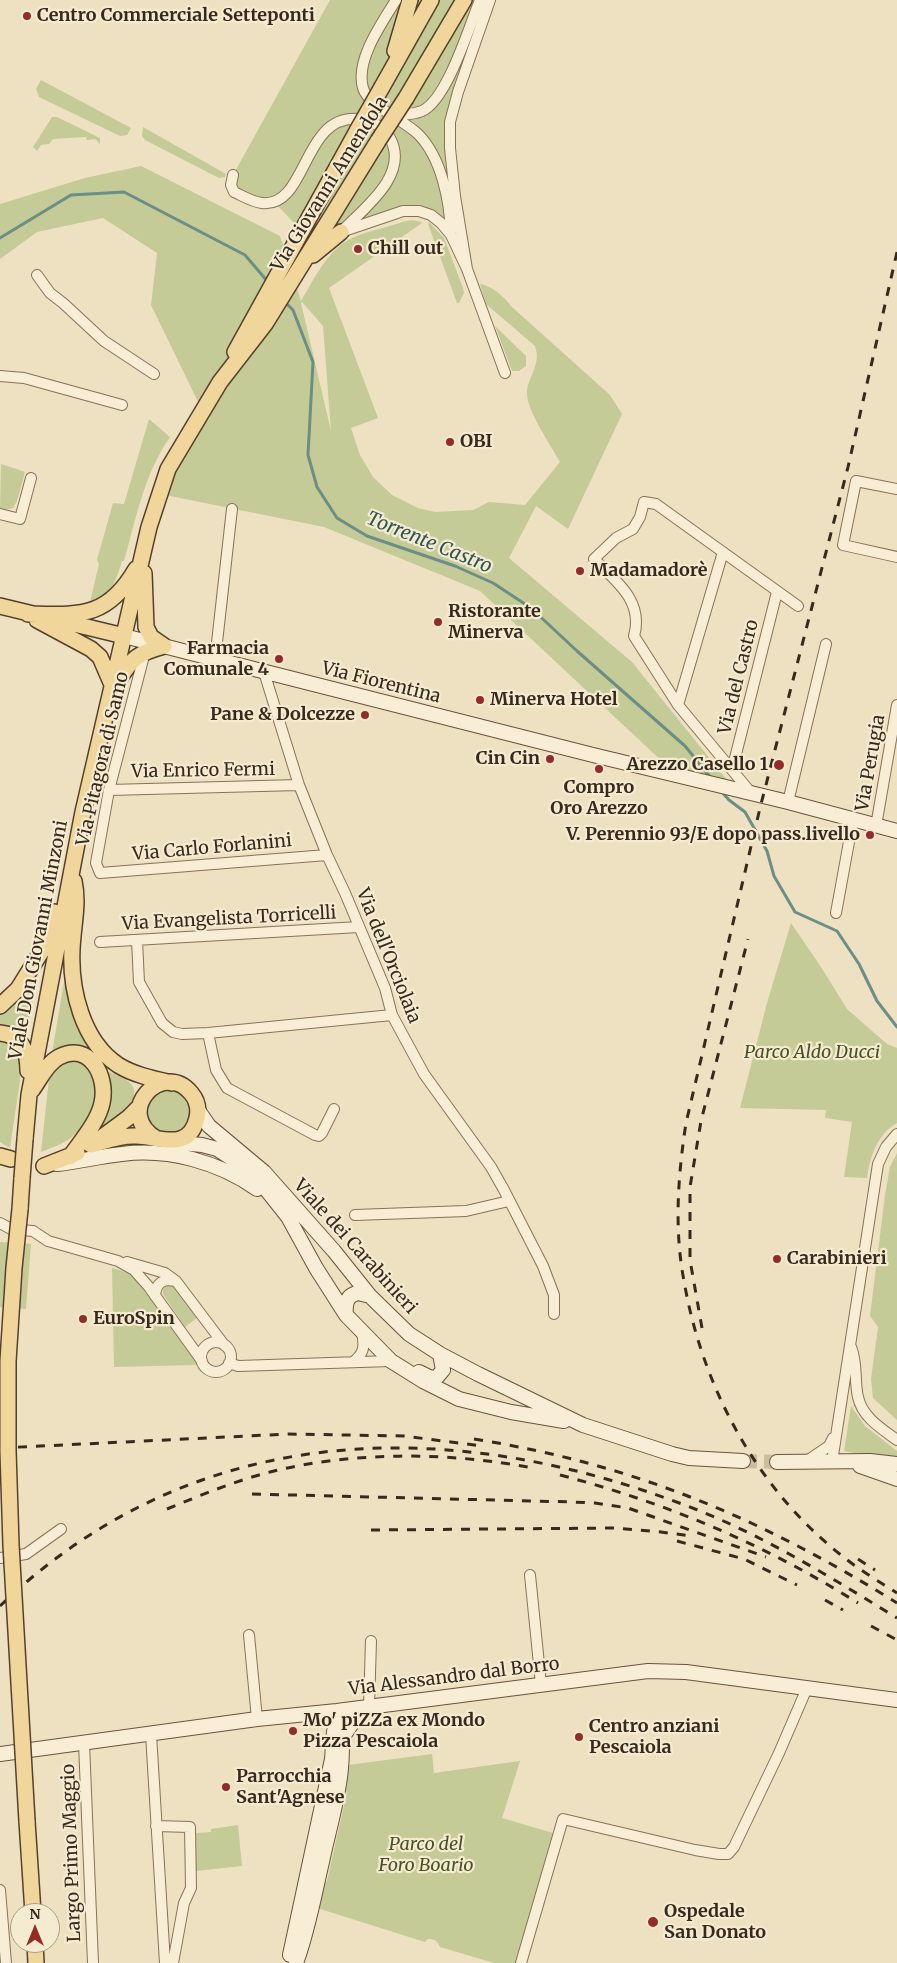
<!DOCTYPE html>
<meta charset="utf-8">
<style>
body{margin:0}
#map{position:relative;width:897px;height:1963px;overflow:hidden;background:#ede1c2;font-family:Merriweather,serif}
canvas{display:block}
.north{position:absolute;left:10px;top:1903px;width:50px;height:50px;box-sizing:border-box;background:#f5ebd1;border:1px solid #a99e89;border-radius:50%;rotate:0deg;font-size:14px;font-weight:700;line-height:20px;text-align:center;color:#372a1d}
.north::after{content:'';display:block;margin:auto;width:18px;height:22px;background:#952a2a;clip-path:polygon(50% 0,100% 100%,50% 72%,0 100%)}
</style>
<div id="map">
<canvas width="897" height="1963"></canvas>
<div class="north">N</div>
</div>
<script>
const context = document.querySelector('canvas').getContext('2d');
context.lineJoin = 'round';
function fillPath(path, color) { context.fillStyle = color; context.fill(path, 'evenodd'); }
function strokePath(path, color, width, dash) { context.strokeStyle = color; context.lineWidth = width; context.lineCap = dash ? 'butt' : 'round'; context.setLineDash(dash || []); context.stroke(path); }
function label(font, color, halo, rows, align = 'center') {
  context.font = font + ' Merriweather,serif'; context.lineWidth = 4.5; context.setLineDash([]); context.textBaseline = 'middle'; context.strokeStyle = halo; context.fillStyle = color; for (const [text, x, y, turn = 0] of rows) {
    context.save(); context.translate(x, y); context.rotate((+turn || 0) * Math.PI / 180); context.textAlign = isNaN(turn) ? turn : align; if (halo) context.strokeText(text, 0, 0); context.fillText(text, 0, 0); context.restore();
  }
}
const green = new Path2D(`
 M330 0H490L450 122 467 269 451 235 419 211 341 232 294 279 301 301C313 281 325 255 345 242 359 233 377 230 393 225 402 222 414 217 422 223L329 288 378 418 351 428 360 455 373 477 392 495 418 508 435 512 473 510 489 502 525 505 560 462C551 446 528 412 527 395 526 377 542 367 535 346L486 304 480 284C493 286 504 297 512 307L610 395 622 414 568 529 536 506 509 558 632 662 727 780 666 765 480 591 324 527 160 494 202 410 151 305 157 253 103 218 37 232 0 259V204L85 178 141 166 280 236 287 257 301 230 274 202 234 192 233 175ZM302 302 323 326 331 431 301 303Z
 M41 80 131 128 127 135 120 136 39 97 36 89Z
 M52 117H57L100 138V144L95 139 87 140 86 137 53 139 49 144 41 145 37 151 33 147Z
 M143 127 226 174 225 177 219 178 145 140 142 136Z
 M429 222 444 238 463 288 464 293 459 303H457L428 224Z
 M495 326 526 356V366L519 371H512Z
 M149 419 170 437C144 474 136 519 124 561H122C115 584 111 594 89 606L99 564 97 560 113 503 124 504Z
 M1 464 25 472 17 501 13 508 5 510 0 509Z
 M791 923 821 967 847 1009 887 1044 897 1048V1123C877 1134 870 1157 867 1178L844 1177 852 1122 825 1118 826 1110 740 1108 767 1003Z
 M39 965 25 1042 0 1028V1014Z
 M65 976C70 1010 75 1026 96 1054L82 1049 52 1053Z
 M0 1039C15 1045 19 1050 22 1067L10 1148 0 1142Z
 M64 1061C112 1059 97 1110 76 1133 67 1143 53 1147 41 1152L49 1079 52 1072Z
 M108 1071C115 1075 127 1078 132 1085 143 1102 112 1129 96 1126Z
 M148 1112a21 21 0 1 1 42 0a21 21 0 1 1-42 0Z
 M897 1153V1420L873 1398 871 1379 878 1327 870 1316 885 1195 890 1167Z
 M0 1242 31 1244 26 1309 0 1307Z
 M112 1268 131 1273 195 1358 197 1365 114 1367Z
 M170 1284 175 1285 198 1317 185 1327 163 1294V1289Z
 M851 1406 865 1426 897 1451V1461L844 1451Z
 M432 1754 434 1773 520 1761 502 1818 553 1833 516 1963H494L440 1947C437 1941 435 1939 428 1939L425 1942 317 1908 322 1885 327 1881 347 1792 343 1789 348 1765Z
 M238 1825 242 1866 196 1871V1833L211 1832V1829Z`);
const stream = new Path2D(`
 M0 238 71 195 124 192 245 255 268 282
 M285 302 293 310 313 362 308 455 317 487 337 518 367 536 455 566 493 583 531 608 577 651 685 746 711 778
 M721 791 729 800 745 812 767 851 774 876 795 912 837 931 859 964 877 1001 897 1027`);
const secondaryTunnel = new Path2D(`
 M743 1461 777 1462`);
const street = new Path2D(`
 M396 0C382 23 355 60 363 88 368 106 404 120 418 134 442 158 450 202 451 235
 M391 113C401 115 412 115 422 111 447 100 469 27 480 0
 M233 175 231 185 234 192C243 196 252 202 262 203 308 208 302 113 359 119 371 120 384 127 390 138 410 175 364 208 341 232
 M344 231 403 211H419L431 215 441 223 451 235 467 269 505 373
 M467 269 455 196 450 148V122L458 92 490 0
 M37 275 50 293 63 303 104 341 154 374
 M0 376 24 378 122 405
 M897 489 856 481 843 545 897 557
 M0 514 20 519 31 478
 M145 652 109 790 96 863 100 873 327 855
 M215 660 232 509
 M264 672 299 785 327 855 345 893 385 988 392 1015 424 1074 491 1167 504 1190 543 1266 554 1295V1314
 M678 705 723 552
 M732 770 777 592
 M109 790 299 785
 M752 794 678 705 634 636C644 601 616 581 594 559L616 538 633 529 640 517 644 502 656 504 798 606
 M788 802 826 644
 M876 826 897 705
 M836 913 853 820
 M137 941 139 982 162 1023 173 1032 182 1034 208 1033 392 1015
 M100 942 359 927
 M208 1033 216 1070 227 1088 315 1135 319 1136 322 1133 334 1109
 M355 1215 466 1211 509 1201
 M0 1223 11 1229 33 1231 48 1241 118 1261 134 1270 149 1287 202 1361
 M127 1262 165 1273 176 1281 225 1346
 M155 1296C156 1283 163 1278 175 1281
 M201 1357a15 15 0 1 1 30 0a15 15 0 1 1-30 0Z
 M851 1347C858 1364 854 1380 858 1397 862 1417 882 1429 897 1440
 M353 1362C364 1354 365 1346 362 1333
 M229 1363 238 1366 391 1361
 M807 1461 829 1446 833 1438
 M832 1462 878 1164 886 1147 897 1134
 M0 1558 26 1554 61 1529
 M530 1575 541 1684
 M249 1635 257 1719
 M369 1706 371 1641
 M151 1734 165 1963
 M84 1743 93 1963
 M156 1826 190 1827 191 1888 184 1903 173 1963
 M0 1890 6 1963
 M521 1963 563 1819 695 1850 719 1854H728L734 1847 779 1753 807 1688`);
const secondary = new Path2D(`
 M124 636 593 755 788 802 897 831
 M198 1110 209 1126 264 1172 334 1251 370 1296 409 1334 440 1354 478 1374 583 1425 672 1454 689 1458 743 1461
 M170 1142 202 1145 217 1149 240 1164 265 1188 288 1217 316 1268 346 1315 391 1361 423 1381 459 1399 511 1412 564 1421
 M57 1164C79 1162 100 1156 122 1154 168 1148 219 1162 257 1189
 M346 1315C345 1305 346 1295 358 1293L370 1296
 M419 1372 431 1378 437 1377 443 1370 440 1354
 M777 1462 870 1461 897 1464
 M860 1466 897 1479
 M342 1738 353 1722 369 1706
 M0 1754 257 1719 337 1711 648 1671 686 1672 897 1700
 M290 1955 332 1759 334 1731
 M296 1963C308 1931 314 1896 322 1862 332 1814 351 1761 337 1711`);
const primary = new Path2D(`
 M395 51 410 0
 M382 87 431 0
 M406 98 464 0
 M313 255 341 232
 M235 352 357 131
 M144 573 146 627 151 637 164 646
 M0 606 124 636
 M28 614C79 615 107 619 136 569
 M37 620 91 649 100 657 113 687
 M117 682C133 658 135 654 164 646
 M74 881C79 904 73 925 72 949 70 989 82 1041 118 1065 134 1075 154 1079 172 1083
 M0 1006 18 989 43 949 54 912
 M0 1033C22 1035 28 1052 28 1071
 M32 1090C40 1079 47 1063 59 1057 90 1041 108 1077 102 1103 98 1122 81 1141 70 1157
 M101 1138 128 1118 139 1107
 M25 1139 29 1095 83 812 149 527 168 469 220 382 265 324 378 141
 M91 1145C106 1141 120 1135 136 1136 158 1136 189 1153 197 1118 199 1109 197 1100 191 1093 163 1059 112 1112 157 1139
 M0 1156 11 1159
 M44 1166 77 1153
 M20 1209 22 1178
 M27 1821 33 1913
 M35 1943 36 1963`);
const rail = new Path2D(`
 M897 252 848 467 760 808 686 1123C678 1175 674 1229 684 1281 702 1386 756 1488 841 1555 858 1569 878 1581 897 1593
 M702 1328 690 1260V1187L701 1121 748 939
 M474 1439C633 1464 761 1518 897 1603
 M0 1448 288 1434 404 1436 482 1446
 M560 1475C667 1503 764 1544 858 1603
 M252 1494 573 1502 595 1503 628 1508 766 1557
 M167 1509C201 1495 235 1481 270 1472 353 1451 450 1452 533 1468
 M371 1530 615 1528 661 1532 691 1536
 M677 1541 744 1559 797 1585
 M858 1559 875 1570
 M825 1600 843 1610
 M0 1606C196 1418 452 1414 695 1509 766 1537 832 1578 897 1618
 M871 1626 897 1640`);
const primaryBridge = new Path2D(`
 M357 131 382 87
 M378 141 406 98
 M22 1178 25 1139
 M20 1209 14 1268 8 1361V1451L11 1545 27 1821`);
const markers = [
 [27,16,5,"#952a2a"],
 [358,249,5,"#952a2a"],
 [450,442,5,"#952a2a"],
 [580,571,5,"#952a2a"],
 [438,622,5,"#952a2a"],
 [279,659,5,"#952a2a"],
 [480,700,5,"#952a2a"],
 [365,715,5,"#952a2a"],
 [550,759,5,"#952a2a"],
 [779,765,6,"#952a2a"],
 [599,769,5,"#952a2a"],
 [870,835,5,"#952a2a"],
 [777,1259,5,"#952a2a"],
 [83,1319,5,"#952a2a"],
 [293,1731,5,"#952a2a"],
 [579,1737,5,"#952a2a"],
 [226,1787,5,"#952a2a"],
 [653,1922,6,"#952a2a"]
];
const poiNames = [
 ["Centro Commerciale Setteponti",37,16],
 ["Chill out",368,249],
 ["OBI",460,442],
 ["Madamadorè",590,571],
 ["Ristorante",448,612],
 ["Minerva",448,633],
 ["Farmacia",269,649,"right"],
 ["Comunale 4",269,670,"right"],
 ["Minerva Hotel",490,700],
 ["Pane & Dolcezze",355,715,"right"],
 ["Cin Cin",540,759,"right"],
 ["Arezzo Casello 1",768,765,"right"],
 ["Compro",599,788,"center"],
 ["Oro Arezzo",599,809,"center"],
 ["V. Perennio 93/E dopo pass.livello",860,835,"right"],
 ["Carabinieri",787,1259],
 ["EuroSpin",93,1319],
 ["Mo' piZZa ex Mondo",303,1721],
 ["Pizza Pescaiola",303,1742],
 ["Centro anziani",589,1727],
 ["Pescaiola",589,1748],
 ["Parrocchia",236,1777],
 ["Sant'Agnese",236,1798],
 ["Ospedale",664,1912],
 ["San Donato",664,1933]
];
const streetNames = [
 ["Via Giovanni Amendola",330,184,-58],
 ["Via del Castro",739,677,-76],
 ["Via Fiorentina",381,683,14],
 ["Via Pitagora di Samo",103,759,-77],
 ["Via Perugia",871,763,-80],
 ["Via Enrico Fermi",203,771,-1],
 ["Via Carlo Forlanini",212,848,-5],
 ["Via Evangelista Torricelli",229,919,-3],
 ["Viale Don Giovanni Minzoni",39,940,-79],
 ["Via dell'Orciolaia",388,956,68],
 ["Viale dei Carabinieri",355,1247,48],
 ["Via Alessandro dal Borro",454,1677,-7],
 ["Largo Primo Maggio",72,1853,-92]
];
const parkNames = [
 ["Parco Aldo Ducci",812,1053],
 ["Parco del",426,1845],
 ["Foro Boario",426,1866]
];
const waterNames = [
 ["Torrente Castro",429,543,22]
];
fillPath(green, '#c4cb96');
strokePath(stream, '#6b8e86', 3);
strokePath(secondaryTunnel, '#c9bca1', 14, [14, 7]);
strokePath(street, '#877259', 12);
strokePath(secondary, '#69533d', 16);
strokePath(primary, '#55402e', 18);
strokePath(street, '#f8eed5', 10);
strokePath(secondary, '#f8eed5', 14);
strokePath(primary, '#f0d69a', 15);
strokePath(rail, '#372a1d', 3, [9, 9]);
strokePath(primaryBridge, '#55402e', 18, []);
strokePath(primaryBridge, '#f0d69a', 15);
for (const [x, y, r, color] of markers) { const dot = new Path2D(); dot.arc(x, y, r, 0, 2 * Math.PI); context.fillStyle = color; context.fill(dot); strokePath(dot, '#f5ebd1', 2); }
label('bold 18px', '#372a1d', '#f5ebd1', poiNames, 'left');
label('18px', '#372a1d', '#f5ebd1', streetNames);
label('italic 18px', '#475324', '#f5ebd1', parkNames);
label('italic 19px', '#2d5654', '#f5ebd1', waterNames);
</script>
